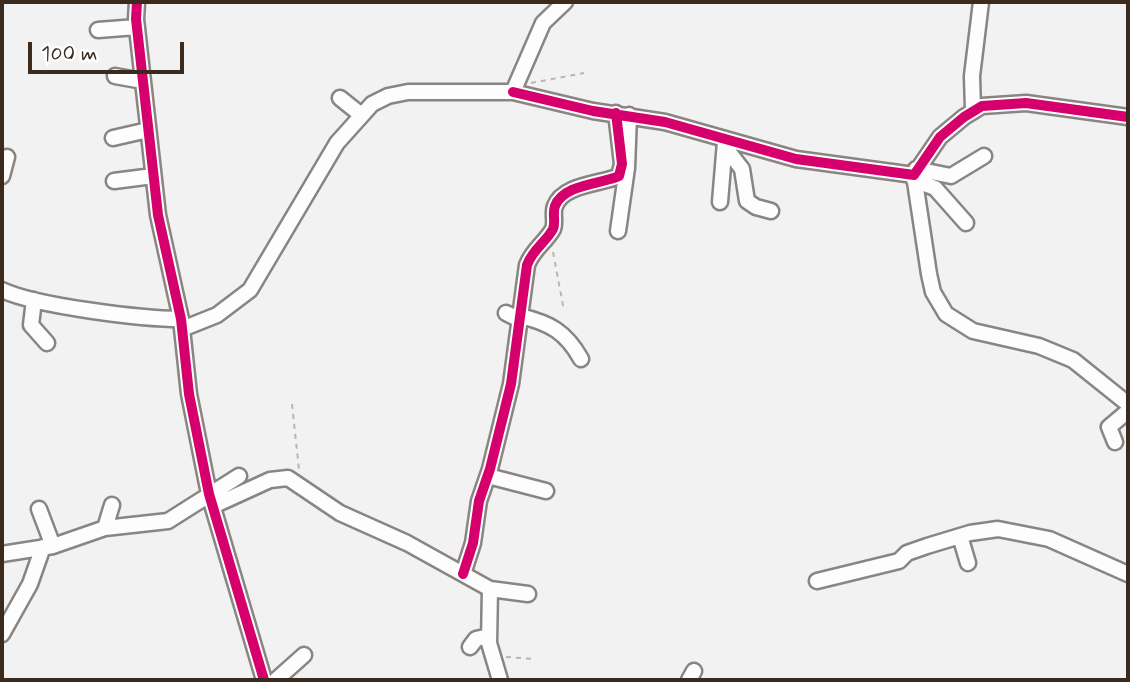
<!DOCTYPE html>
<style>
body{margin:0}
#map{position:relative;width:1130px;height:682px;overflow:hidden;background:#f3f2f2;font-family:Mynerve,sans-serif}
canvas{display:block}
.frame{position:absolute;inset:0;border:4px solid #3b2a1e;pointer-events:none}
.scale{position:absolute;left:28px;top:42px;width:156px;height:32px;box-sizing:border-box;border:4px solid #3b2a1e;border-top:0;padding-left:9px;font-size:21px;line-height:24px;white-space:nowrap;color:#3b2a1e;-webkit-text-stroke:5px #fff;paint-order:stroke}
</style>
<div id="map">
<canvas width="1130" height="682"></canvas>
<div class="frame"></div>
<div class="scale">100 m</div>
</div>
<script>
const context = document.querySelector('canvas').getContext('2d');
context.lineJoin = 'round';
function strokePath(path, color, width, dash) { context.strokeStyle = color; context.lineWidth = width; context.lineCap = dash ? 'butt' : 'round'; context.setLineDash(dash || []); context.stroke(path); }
const path = new Path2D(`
 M531 83 584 73
 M553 252 564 311
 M292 404 299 470
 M506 657 534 659`);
const minor = new Path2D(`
 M137 2 136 19 158 215 181 319 189 394 209 494 264 680
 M98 30 137 27
 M115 76 143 81
 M513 92 593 111 665 122 796 159 914 175 940 137 964 117 982 106 1026 103 1128 117
 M340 98 360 114
 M973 110 972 76 981 2
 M113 138 148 130
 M725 147 742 169 747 201 756 207 771 211
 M916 169 951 176 984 156
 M914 175 929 274 933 292 946 314 973 331 1039 346 1073 360 1128 404
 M2 176 7 157
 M914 180 935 188 966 223
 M114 181 153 176
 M720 202 725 142
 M618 231 627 168 629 115
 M2 290C36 306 142 319 181 319
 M34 300 31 325 47 343
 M506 313 520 320
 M520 316C550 323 566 332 581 359
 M182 329 217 315 250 290 337 143 372 104 388 96 408 92H513L543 23 565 2
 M1115 442 1109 427 1128 411
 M488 476 546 491
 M213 506 270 480 288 478 340 513 407 543 490 589 489 643 500 680
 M39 509 53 546
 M105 528 112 505
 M960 536 968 563
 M2 554 53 546 105 528 168 521 239 476
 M463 574 473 543 479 501 490 469 511 384 527 265C533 249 546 242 553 229 556 222 552 213 555 206 563 184 602 184 619 176L622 164 616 113
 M817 581 899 561 907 553 927 546 970 533 998 529 1049 539 1128 574
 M490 589 528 594
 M2 634 30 584 43 547
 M470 647 476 639 489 636
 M276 680 304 655
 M689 680 694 671`);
const cycleway = new Path2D(`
 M137 2 136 19 158 215 181 319 189 394 209 494 264 680
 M513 92 593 111 665 122 796 159 914 175 940 137 964 117 982 106 1026 103 1128 117
 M463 574 473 543 479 501 490 469 511 384 527 265C533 249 546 242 553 229 556 222 552 213 555 206 563 184 602 184 619 176L622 164 616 113`);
strokePath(minor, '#898582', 19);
strokePath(path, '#b8b6b4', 2, [5, 5]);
strokePath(minor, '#fdfdfd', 14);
strokePath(cycleway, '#d6006c', 10);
</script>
